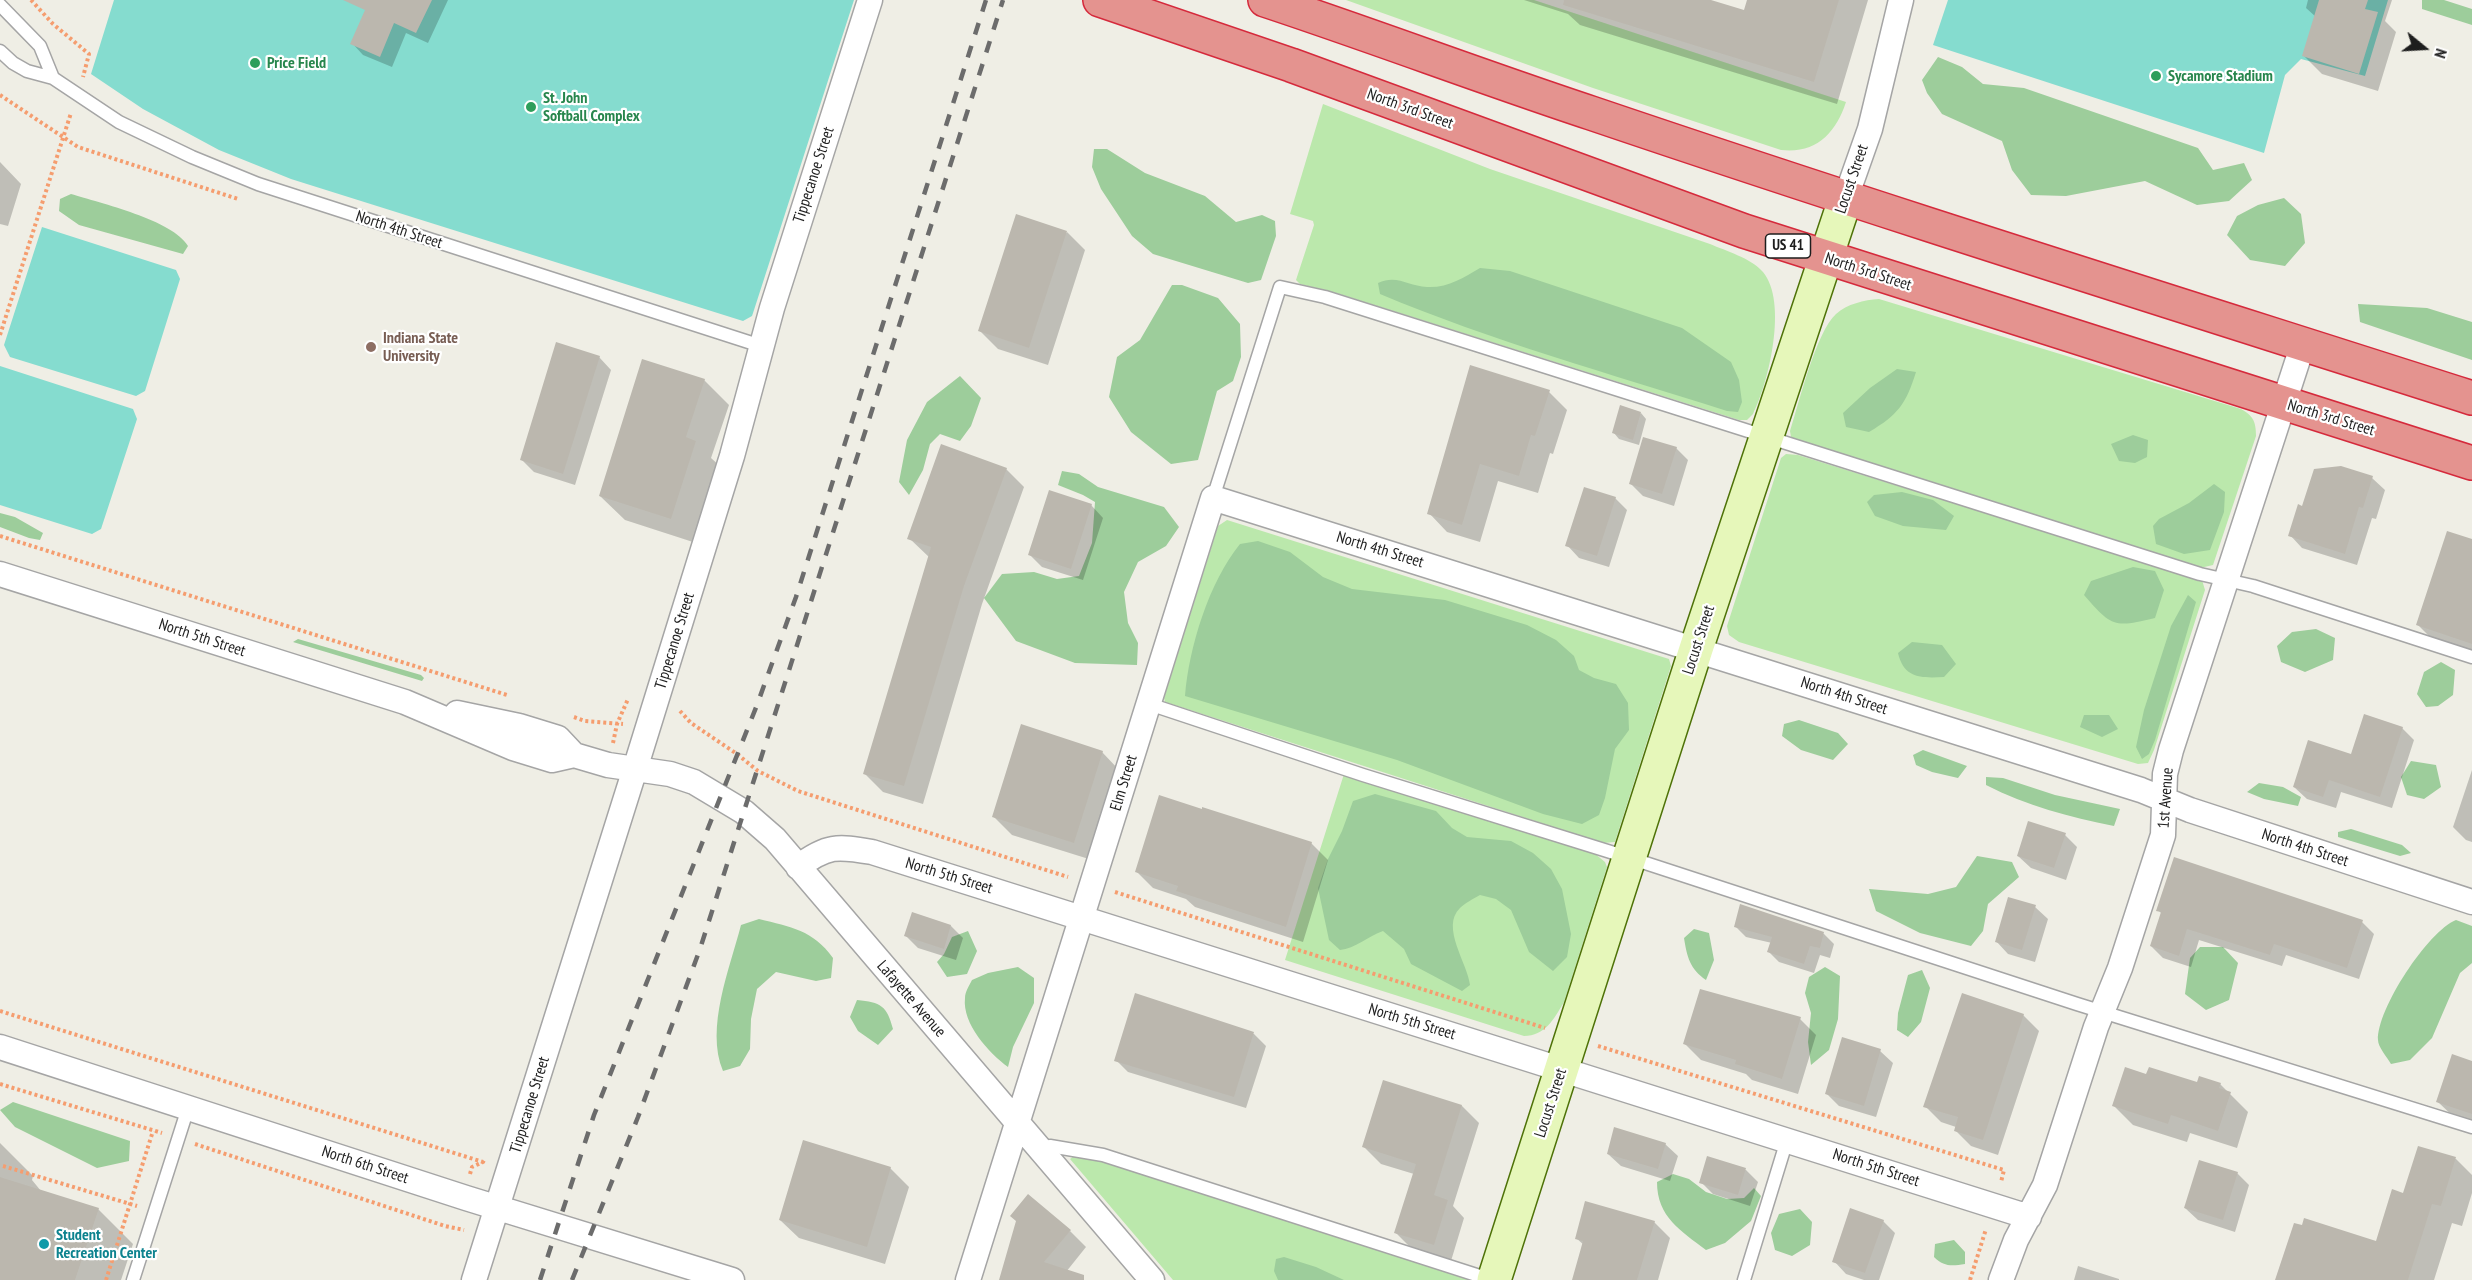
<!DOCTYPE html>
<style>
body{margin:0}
#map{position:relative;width:2472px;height:1280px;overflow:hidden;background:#efeee5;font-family:"PT Sans Narrow",sans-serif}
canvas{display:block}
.north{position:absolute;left:2394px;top:18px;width:60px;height:60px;-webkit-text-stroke:4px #fff;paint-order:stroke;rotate:108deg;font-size:16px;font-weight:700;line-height:24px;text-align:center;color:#1e1e1e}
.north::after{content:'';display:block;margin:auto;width:21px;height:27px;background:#1e1e1e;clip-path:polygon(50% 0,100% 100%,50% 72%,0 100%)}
</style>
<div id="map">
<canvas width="2472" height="1280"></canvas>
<div class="north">N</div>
</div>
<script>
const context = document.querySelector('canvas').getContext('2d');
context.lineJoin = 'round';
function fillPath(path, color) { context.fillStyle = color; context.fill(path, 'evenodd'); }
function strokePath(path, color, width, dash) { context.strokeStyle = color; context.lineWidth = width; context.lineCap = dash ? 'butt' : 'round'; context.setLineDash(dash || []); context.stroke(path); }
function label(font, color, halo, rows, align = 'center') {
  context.font = font + ' "PT Sans Narrow",sans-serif'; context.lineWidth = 4.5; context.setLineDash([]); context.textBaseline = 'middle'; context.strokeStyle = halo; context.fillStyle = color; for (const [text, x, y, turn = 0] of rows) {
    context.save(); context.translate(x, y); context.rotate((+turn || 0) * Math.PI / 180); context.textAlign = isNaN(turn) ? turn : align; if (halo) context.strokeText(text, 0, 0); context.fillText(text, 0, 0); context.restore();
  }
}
const grass = new Path2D(`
 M1346 0H1534L1846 102C1836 133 1816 154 1781 150L1593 88Z
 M1323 104 1490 169 1710 244C1726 251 1751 258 1763 272 1788 302 1769 382 1753 414L1747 420H1739L1336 293 1300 284 1296 280 1314 225 1313 221 1290 214Z
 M1879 299 2241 409C2253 416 2256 421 2256 436L2213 565 2200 568 1798 444 1791 437 1790 431C1799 403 1816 332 1836 314 1847 304 1864 300 1879 299Z
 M1786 454 1798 455 2202 580 2205 590 2154 750 2148 763 2138 764 1739 642 1729 635 1727 626 1781 458Z
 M1227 520 1669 659 1671 666 1615 842 1603 843 1165 702 1164 698 1218 526Z
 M1344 774 1594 853 1605 862 1607 867 1564 1002C1554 1019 1545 1036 1524 1036L1285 960Z
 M1074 1156H1089L1104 1161 1470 1280H1173L1070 1159Z`);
const forest = new Path2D(`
 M2422 0H2444L2472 9V25L2422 9Z
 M1938 57 1962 67 1983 84 2024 88 2198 148 2213 170 2244 163 2252 180 2229 201 2197 205 2145 181 2066 196 2031 195 2012 170 2002 141 1942 114 1927 93 1922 80Z
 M1094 149H1107L1145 173 1205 196 1236 222 1262 215 1275 221 1276 236 1261 280 1248 283 1153 254 1132 236 1101 189 1092 167Z
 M71 194C100 203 173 220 188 246L183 254 79 225 59 211 60 199Z
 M2284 198 2301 214 2305 243 2285 266 2250 260 2227 235 2237 216 2258 205Z
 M1480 268 1510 271 1682 328 1731 362 1739 380 1742 402 1738 412 1727 411C1611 374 1492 341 1380 294L1378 283C1397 274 1408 286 1427 287 1448 288 1463 278 1480 268Z
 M1172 285H1182L1218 298 1240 324 1241 357 1233 381 1217 391 1198 460 1171 464 1131 432 1109 397 1117 357 1140 340Z
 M2358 304 2427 308 2472 322V360L2360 322Z
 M1897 369 1916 372C1906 404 1898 415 1869 432L1846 427 1843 413 1870 388Z
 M960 376 981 398 971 426 960 441 940 434 930 444 923 470 909 495 899 482 907 440 927 402Z
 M2133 435 2148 440 2147 457 2135 463 2119 461 2111 444Z
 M1062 471 1079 474 1098 487 1164 507 1179 527 1166 546 1138 562 1124 592 1128 623 1138 643 1137 665 1075 663 1016 641 984 598 1002 574 1034 572 1057 579 1079 576 1092 543 1095 502 1083 495 1058 485Z
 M2214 484 2225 492 2224 512 2210 550 2184 554 2156 544 2153 526 2159 519 2189 503Z
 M1902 492 1933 500 1954 516 1946 530 1903 526 1875 516 1867 502 1874 495Z
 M0 513 15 517 43 533 40 540 29 538 0 527Z
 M1258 541 1290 552 1323 577 1352 589 1445 600 1527 625 1556 640 1574 656 1579 670 1594 678 1616 684 1628 703 1629 730 1615 749 1605 798 1599 815 1582 824 1543 814 1397 760 1185 696C1189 647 1209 582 1240 544Z
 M2133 567 2155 571 2164 590 2155 618C2114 628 2112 627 2084 595L2091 581Z
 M2188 595 2196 602 2155 740 2149 754 2142 759 2136 747 2144 710 2171 626Z
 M2316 629 2335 638 2333 660 2305 672 2281 662 2277 646 2292 632Z
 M298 639 421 675 424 678 422 681 293 642Z
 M1912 642 1942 645 1956 664 1944 677C1922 678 1904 679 1898 653Z
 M2441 662 2455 670 2453 695 2438 706 2426 707 2417 694 2424 672Z
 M2084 715H2109L2118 729 2102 737 2080 727Z
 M1799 720 1838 733 1848 744 1833 760 1801 750 1782 736 1784 724Z
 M1923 750 1967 766 1958 778 1932 772 1916 765 1913 755Z
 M2411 761 2436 765 2441 787 2424 799 2407 795 2401 777Z
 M1986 777 2003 778 2055 795 2120 809 2114 826C2069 817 2027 806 1986 785Z
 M2259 783 2283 787 2301 797 2298 806 2264 799 2247 792Z
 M1375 794 1436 811 1452 828 1467 837 1511 841 1533 853 1551 869 1562 889 1571 934 1567 957 1553 971 1529 952 1511 910 1496 899 1480 895C1473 899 1465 903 1460 908 1440 927 1468 964 1470 985L1462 991 1411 964 1404 949 1383 931C1368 936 1355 949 1340 950L1329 940 1318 888 1328 859 1342 831 1353 801Z
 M2351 829 2402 845 2411 853 2400 856 2338 837V832Z
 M1977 856 2012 862 2019 877 1988 904 1983 931 1971 946 1920 933 1876 911 1869 889 1928 894 1956 887Z
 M759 919C791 927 813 930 833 958L831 978 816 981 776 972 757 989 751 1019 750 1049 740 1066 723 1071C705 1028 730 968 741 925Z
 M2456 920 2472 926V963L2460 973 2432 1038 2410 1060 2391 1064C2387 1057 2378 1047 2378 1040 2377 1009 2428 931 2456 920Z
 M1694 929 1709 933 1714 960 1706 980C1690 969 1687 957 1684 938Z
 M968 931 977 951 967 974 947 977 937 962 944 954 952 937Z
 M2200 947H2223L2238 963 2229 1000 2206 1010 2185 994 2190 958Z
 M1018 967 1034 978V1003L1013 1047 1008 1067C989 1053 962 1024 965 998 965 992 969 986 972 980L988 973Z
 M1825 967 1840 976 1838 1019 1829 1050 1811 1065 1808 1042 1811 1013 1805 993 1809 977Z
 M1922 970 1930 988 1921 1022 1908 1037 1897 1030 1898 1013 1908 975Z
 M857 1000C881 1002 887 1006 893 1029L878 1045 858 1031 850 1017Z
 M13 1102 130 1141 129 1161 97 1168 15 1127 0 1110Z
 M1673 1174 1689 1179 1706 1192 1727 1199 1744 1198 1754 1188 1761 1196 1751 1221 1725 1243 1706 1250C1681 1231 1657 1217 1657 1182Z
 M1800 1209 1812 1222 1810 1245 1792 1256 1775 1250 1771 1233 1779 1214Z
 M1954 1240 1965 1252V1264C1952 1266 1944 1267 1934 1257L1935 1244Z
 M1284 1257 1316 1267 1344 1280H1278L1274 1271 1276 1259Z`);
const pitch = new Path2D(`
 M114 0H854L754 310 752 316 743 321 291 179 219 150 143 109 91 74Z
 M1948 0H2388L2365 76 2301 59 2285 75 2264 153 1933 45Z
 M42 227 176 270 180 279 145 391 136 396 10 357 4 345Z
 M0 366 133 409 137 419 101 529 92 534 0 505Z`);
const shadow = new Path2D(`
 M370 0H448L428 43 406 33 392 67 363 55 352 43Z
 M1524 0H1706L1745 12 1749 0H1868L1837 104 1580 25 1568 14Z
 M2308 0H2392L2385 21 2396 32 2378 91 2322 74 2304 56 2316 17 2306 8Z
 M0 162 21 184 8 226 0 224Z
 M1067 232 1085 250 1048 365 998 349 979 330Z
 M599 357 611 370 575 485 534 472 522 460Z
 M704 380 729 405 711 458 720 466 696 543 625 520 600 496Z
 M1549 392 1567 410 1553 454 1550 453 1538 493 1498 481 1480 542 1447 532 1429 513Z
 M1641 413 1646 419 1639 445 1619 439 1614 433Z
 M1676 448 1688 460 1674 506 1643 496 1631 484Z
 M1006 469 1024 487 982 604 923 804 883 792 864 773 930 558 909 538Z
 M2372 478 2385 490 2376 519 2372 518 2357 565 2302 548 2290 535Z
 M1615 498 1627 510 1609 567 1579 558 1567 545Z
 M1091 505 1103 518 1083 580 1042 567 1030 555Z
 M2472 541V655L2436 643 2418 625Z
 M2402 728 2414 740 2392 808 2341 792 2336 808 2307 799 2294 787Z
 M1102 752 1120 771 1092 860 1012 835 993 816Z
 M2472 770V842L2466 840 2453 827Z
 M2065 835 2077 847 2066 880 2031 868 2018 856Z
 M1311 843 1328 860 1303 942 1195 907 1186 899 1153 888 1136 871Z
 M1741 906 1824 934 1834 944 1830 958 1820 955 1814 973 1779 962 1769 952 1772 943 1746 937 1736 927Z
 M2035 907 2048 919 2035 962 2008 954 1996 941Z
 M2158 910 2362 922 2374 934 2359 979 2286 955 2282 966 2199 940 2191 967 2163 958 2151 946 2162 914Z
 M951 926 963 938 956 960 918 948 906 936Z
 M1136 994 1254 1034 1266 1046 1246 1108 1128 1072 1116 1060Z
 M2023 1015 2039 1031 1998 1155 1971 1146 1955 1130 1956 1127 1941 1122 1925 1106Z
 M1800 1019 1816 1035 1798 1094 1752 1080 1746 1074 1701 1060 1685 1044Z
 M1880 1051 1893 1063 1876 1117 1839 1106 1827 1094Z
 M2472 1062V1125L2457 1120 2438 1102Z
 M2147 1076 2198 1084H2220L2248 1112 2237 1148 2190 1133 2187 1142 2133 1125 2114 1106Z
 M1384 1082 1462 1106 1479 1123 1453 1206 1464 1218 1451 1261 1413 1250 1396 1233 1414 1174 1381 1164 1364 1147Z
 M0 1143 33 1176 32 1180 41 1191 98 1209 133 1244 121 1280H0Z
 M1665 1144 1678 1156 1670 1181 1621 1166 1608 1154Z
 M2419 1147 2456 1159 2472 1175V1193L2462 1226 2452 1223 2434 1280H2277L2377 1243 2404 1195Z
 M1708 1158 1746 1170 1758 1182 1750 1206 1713 1194 1701 1182Z
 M890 1168 909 1187 885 1264 799 1238 780 1220Z
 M2237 1173 2249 1185 2235 1232 2198 1220 2185 1208Z
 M1883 1221 1895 1233 1879 1280H1864L1846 1274 1834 1261Z
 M1654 1222 1670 1238 1658 1280H1573L1584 1245 1576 1238Z
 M1070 1231 1086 1247 1066 1272 1074 1280H1000Z
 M2078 1266 2119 1279V1280H2074Z`);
const building = new Path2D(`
 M343 0H432L416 33 394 23 380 57 350 44 365 10Z
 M1564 0H1711L1744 10 1747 0H1839L1814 82 1563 5Z
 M2319 0H2368L2365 9 2378 12 2359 74 2302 56Z
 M1016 214 1067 231 1029 348 978 331Z
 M556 342 600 356 563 474 520 460Z
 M642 359 705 379 686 437 696 441 671 519 599 496Z
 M1470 365 1550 390 1535 436 1531 435 1519 476 1480 464 1462 525 1427 514Z
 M1620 405 1641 412 1633 440 1612 433Z
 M1643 437 1677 447 1662 494 1629 484Z
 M941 444 1007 468 964 586 904 786 863 774 931 547 907 539Z
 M2341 466 2373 476 2363 508 2359 507 2345 554 2288 536 2298 504 2302 506 2314 469Z
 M1584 487 1616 497 1597 556 1565 546Z
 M1049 490 1092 504 1071 569 1028 555Z
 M2447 531 2472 539V644L2416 625Z
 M2364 714 2403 727 2380 797 2329 780 2323 797 2293 787 2308 740 2351 754Z
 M1021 724 1103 751 1074 843 992 817Z
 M1159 795 1202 809V807L1312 842 1286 927 1176 891 1178 886 1135 872Z
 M2028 821 2066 833 2054 868 2017 856Z
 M2174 857 2363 920 2347 968 2274 944 2270 955 2187 929 2179 956 2150 946 2161 912 2156 911Z
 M2008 897 2036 905 2022 950 1995 942Z
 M1740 904 1824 932 1820 948 1810 946 1804 964 1767 952 1772 937 1734 927Z
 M912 912 951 925 944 949 904 936Z
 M1700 989 1801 1017 1782 1079 1735 1064 1736 1060 1683 1044Z
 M1135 993 1254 1032 1234 1097 1114 1061Z
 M1962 993 2024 1014 1983 1140 1954 1131 1958 1117 1923 1107Z
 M1842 1037 1881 1049 1864 1106 1825 1094Z
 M2452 1054 2472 1061V1114L2436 1102Z
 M2125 1067 2146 1074 2149 1067 2197 1082 2199 1076 2221 1083 2219 1088 2231 1092 2218 1131 2171 1115 2168 1124 2112 1106Z
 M1383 1080 1462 1105 1434 1195 1448 1200 1434 1245 1394 1233 1416 1164 1362 1147Z
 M1614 1127 1666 1143 1658 1169 1607 1154Z
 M803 1140 891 1167 867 1247 779 1220Z
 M2418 1146 2456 1157 2441 1206 2432 1204 2408 1280H2275L2294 1223 2302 1225 2304 1218 2376 1241 2392 1189 2403 1193Z
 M1707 1156 1746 1168 1738 1195 1699 1183Z
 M2199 1160 2238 1172 2223 1220 2184 1208Z
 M0 1177 99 1208 75 1280H0Z
 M1028 1194 1071 1230 1044 1262 1084 1275V1280H999L1016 1221 1010 1216Z
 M1585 1201 1655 1221 1637 1280H1572L1583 1241 1575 1239Z
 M1850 1208 1884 1220 1865 1273 1832 1262Z`);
const path = new Path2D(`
 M31 0 53 24 89 54 83 77
 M0 95 78 147 238 199
 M0 335 71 113
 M0 536 507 695
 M680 711 691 723 737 754 758 771 798 791 1068 877
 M574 717 585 721 623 724
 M613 743 617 724 628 699
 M1115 892 1545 1028
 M0 1011 483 1162
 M1598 1046 2004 1170 2001 1182
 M0 1084 162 1133
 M195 1144 445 1226 464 1230
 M3 1166 137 1206
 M470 1174 472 1167 483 1162 484 1160
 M106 1280 153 1131
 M1970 1280 1986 1229`);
const lane = new Path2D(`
 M0 5 40 46 53 78
 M0 51 13 63 27 71 53 78 119 122 192 157 258 184 761 346
 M1213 498 1280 287 1325 297 2200 574 2253 586 2472 657
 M1149 704 1363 775 1630 858 2077 1004 2472 1127
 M1042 1152 1050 1146 1103 1155 1492 1280
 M133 1280 188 1108
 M1744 1280 1787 1140`);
const street = new Path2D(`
 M1846 197 1870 129 1901 0
 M0 574 405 702 513 748 552 760 574 755 608 765 670 774 694 782 744 812 775 839 1152 1280
 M457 713 519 726 558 738 574 755
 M798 867C827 845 837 846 872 852L2029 1217
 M0 1047 466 1198 732 1280
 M474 1280 635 769 732 456 772 308 870 0
 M968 1280 1213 498 2141 790 2190 810 2472 902
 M2001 1280 2016 1240 2045 1185 2096 1027 2120 968 2163 835 2165 774 2171 750 2303 344`);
const secondary = new Path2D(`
 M1494 1280 1696 649 1846 197`);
const highway = new Path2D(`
 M1100 0 1291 65 1744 231 2472 463
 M1265 0C1374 36 1482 77 1591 113 1883 212 2178 304 2472 398`);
const rail = new Path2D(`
 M540 1280 594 1115 757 705 796 597 986 0
 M572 1280 638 1117 700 949 1003 0`);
const markers = [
 [255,63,6,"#2e9e5b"],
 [2156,76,6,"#2e9e5b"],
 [531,107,6,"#2e9e5b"],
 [371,347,6,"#8d6e63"],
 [44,1244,6,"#0f9aa8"]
];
const shields = [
 [1788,246,45]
];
const shieldNames = [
 ["US 41",1788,246]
];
const leisureNames = [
 ["Price Field",267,63],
 ["Sycamore Stadium",2168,76],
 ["St. John",543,98],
 ["Softball Complex",543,116]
];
const streetNames = [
 ["North 3rd Street",1410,109,20],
 ["Tippecanoe Street",814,175,-72],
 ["Locust Street",1852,179,-71],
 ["North 4th Street",399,230,18],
 ["North 3rd Street",1868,272,18],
 ["North 3rd Street",2331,418,17],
 ["North 4th Street",1380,550,17],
 ["North 5th Street",202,638,18],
 ["Locust Street",1699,640,-72],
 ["Tippecanoe Street",675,641,-73],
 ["North 4th Street",1844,696,18],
 ["Elm Street",1124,783,-73],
 ["1st Avenue",2166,798,-86],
 ["North 4th Street",2305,848,18],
 ["North 5th Street",949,876,17],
 ["Lafayette Avenue",911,999,49],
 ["North 5th Street",1412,1022,17],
 ["Locust Street",1551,1103,-72],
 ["Tippecanoe Street",530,1105,-73],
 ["North 6th Street",365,1165,18],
 ["North 5th Street",1876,1168,18]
];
const educationNames = [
 ["Indiana State",383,338],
 ["University",383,356]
];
const cultureNames = [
 ["Student",56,1235],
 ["Recreation Center",56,1253]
];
fillPath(grass, '#bbe8ac');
fillPath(forest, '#9dcd9b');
fillPath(pitch, '#85dccf');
fillPath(shadow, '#0003');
fillPath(building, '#bbb7ae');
strokePath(lane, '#a5a5a5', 15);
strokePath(street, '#a5a5a5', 27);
strokePath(secondary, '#4e7208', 36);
strokePath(highway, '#d52a3c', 36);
strokePath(path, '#f59d6f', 4, [3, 3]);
strokePath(lane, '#fff', 12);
strokePath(street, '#fff', 24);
strokePath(secondary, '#e6f7ba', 33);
strokePath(highway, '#e4938f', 33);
strokePath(rail, '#6c6c6c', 4.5, [12, 12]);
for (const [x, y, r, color] of markers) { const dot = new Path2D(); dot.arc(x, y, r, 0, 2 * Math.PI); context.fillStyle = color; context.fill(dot); strokePath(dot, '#fff', 2); }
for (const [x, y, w] of shields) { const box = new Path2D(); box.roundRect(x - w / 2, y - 12, w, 24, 4.5); context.fillStyle = '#fff'; context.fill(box); strokePath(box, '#1e1e1e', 1.5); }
label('bold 15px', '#1e1e1e', null, shieldNames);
label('bold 16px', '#27864d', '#fff', leisureNames, 'left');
label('16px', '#1e1e1e', '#fff', streetNames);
label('bold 16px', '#785e54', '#fff', educationNames, 'left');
label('bold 16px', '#0d838f', '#fff', cultureNames, 'left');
</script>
